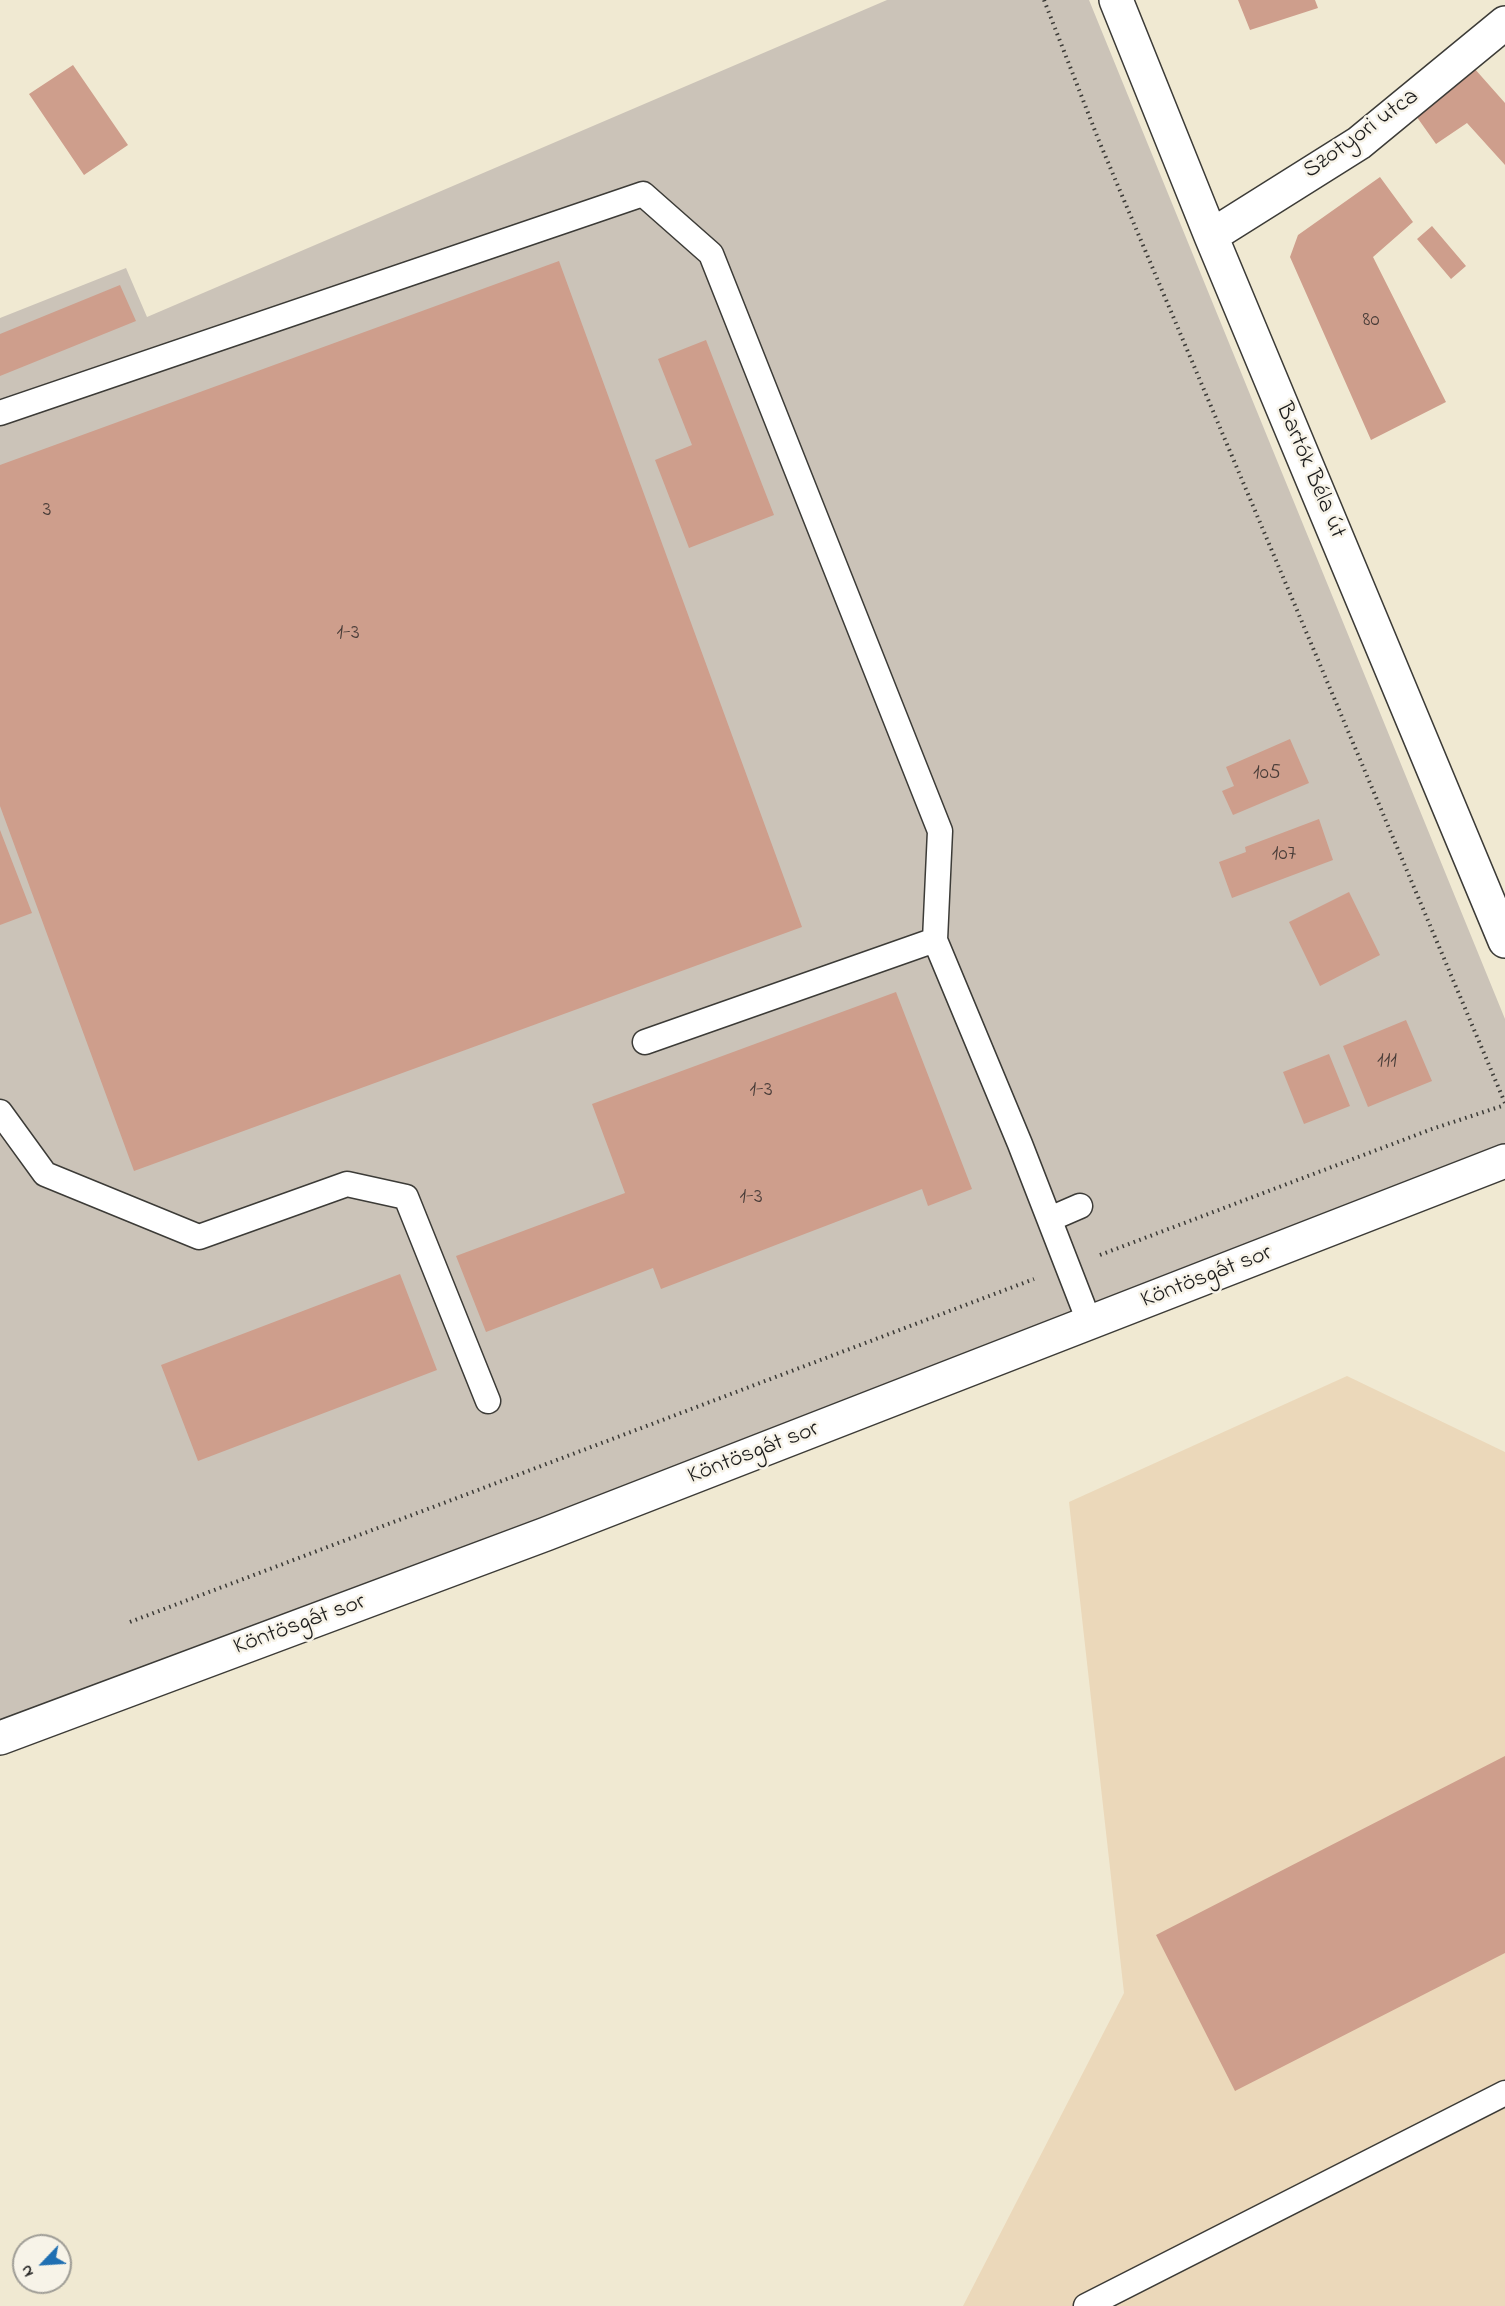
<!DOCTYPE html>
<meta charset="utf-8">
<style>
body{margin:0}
#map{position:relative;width:1505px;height:2306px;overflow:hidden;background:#f0e9d2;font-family:"Indie Flower",sans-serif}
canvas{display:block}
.north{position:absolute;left:12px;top:2234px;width:60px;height:60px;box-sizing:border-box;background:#f7f3e8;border:2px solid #9f9d96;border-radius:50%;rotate:245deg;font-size:16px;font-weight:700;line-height:24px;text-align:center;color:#1c1c1c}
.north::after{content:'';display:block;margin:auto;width:21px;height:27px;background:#1f6fb2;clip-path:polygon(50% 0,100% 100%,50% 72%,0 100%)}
</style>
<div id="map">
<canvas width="1505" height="2306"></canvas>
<div class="north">N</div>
</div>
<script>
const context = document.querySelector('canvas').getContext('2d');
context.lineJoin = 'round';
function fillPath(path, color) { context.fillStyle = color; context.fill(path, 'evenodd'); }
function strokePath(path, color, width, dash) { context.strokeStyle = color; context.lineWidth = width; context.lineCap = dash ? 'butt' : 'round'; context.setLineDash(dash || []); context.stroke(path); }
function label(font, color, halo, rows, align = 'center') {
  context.font = font + ' "Indie Flower",sans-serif'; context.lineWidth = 5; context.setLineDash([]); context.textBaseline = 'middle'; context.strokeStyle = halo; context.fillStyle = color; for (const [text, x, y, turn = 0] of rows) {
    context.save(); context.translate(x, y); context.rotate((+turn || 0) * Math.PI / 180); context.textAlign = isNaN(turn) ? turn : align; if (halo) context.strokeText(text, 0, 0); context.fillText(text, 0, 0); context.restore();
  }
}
const built = new Path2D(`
 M1347 1376 1505 1452V2306H963L1124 1993 1069 1502Z`);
const industrial = new Path2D(`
 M887 0H1089L1505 1019V1149L0 1726V318L126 268 147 317Z`);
const building = new Path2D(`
 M1238 0H1315L1318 8 1250 30Z
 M73 65 128 145 84 175 29 94Z
 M1474 68 1505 103V165L1467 123 1436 144 1414 113Z
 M1380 177 1413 222 1373 257 1446 402 1371 440 1290 257 1298 235Z
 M1432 226 1466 266 1451 279 1417 239Z
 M559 261 802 927 134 1171 0 806V465Z
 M120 285 136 321 0 376V334Z
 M706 340 774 515 689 548 655 460 692 445 658 359Z
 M1290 739 1309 783 1233 815 1222 791 1234 786 1226 767Z
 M1319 819 1333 860 1232 898 1219 862 1246 852 1245 847Z
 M0 830 32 913 0 925Z
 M1349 892 1380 955 1320 986 1289 922Z
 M896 992 972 1189 928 1206 922 1189 661 1289 653 1268 486 1332 456 1256 625 1193 592 1104Z
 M1406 1020 1432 1081 1368 1107 1343 1046Z
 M1329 1054 1350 1106 1304 1124 1283 1072Z
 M400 1274 437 1370 198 1461 161 1365Z
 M1505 1756V1953L1235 2091 1156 1935Z`);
const path = new Path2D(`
 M1044 0 1099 141 1505 1103
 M1100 1255 1432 1129 1505 1105
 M130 1622 1034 1279`);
const service = new Path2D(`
 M0 413 643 194 711 254 940 831 935 940 1020 1144 1090 1324
 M645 1042 935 940
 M0 1112 45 1174 199 1237 347 1184 406 1197 488 1401
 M1050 1219 1080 1206
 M1086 2306 1505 2093`);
const minor = new Path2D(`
 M1116 0 1211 236 1505 941
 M1211 236 1359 143 1505 23
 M0 1738 546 1534 1505 1161`);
const numberNames = [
 ["80",1371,322],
 ["3",47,512],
 ["1-3",348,635],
 ["105",1267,775],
 ["107",1284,856],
 ["111",1387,1063],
 ["1-3",761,1092],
 ["1-3",751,1199]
];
const streetNames = [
 ["Szotyori utca",1362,135,-36],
 ["Bartók Béla út",1309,471,67],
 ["Köntösgát sor",1207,1278,-21],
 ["Köntösgát sor",754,1454,-21],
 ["Köntösgát sor",300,1626,-20]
];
fillPath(built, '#ebd8ba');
fillPath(industrial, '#cbc3b8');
fillPath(building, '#ce9e8c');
strokePath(service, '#3c3b37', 27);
strokePath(minor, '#3c3b37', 36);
strokePath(path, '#3c3b37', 4, [1.5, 4.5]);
strokePath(service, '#fff', 24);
strokePath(minor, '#fff', 33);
label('21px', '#483c38', null, numberNames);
label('24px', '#1c1c1c', '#f7f3e8', streetNames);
</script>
